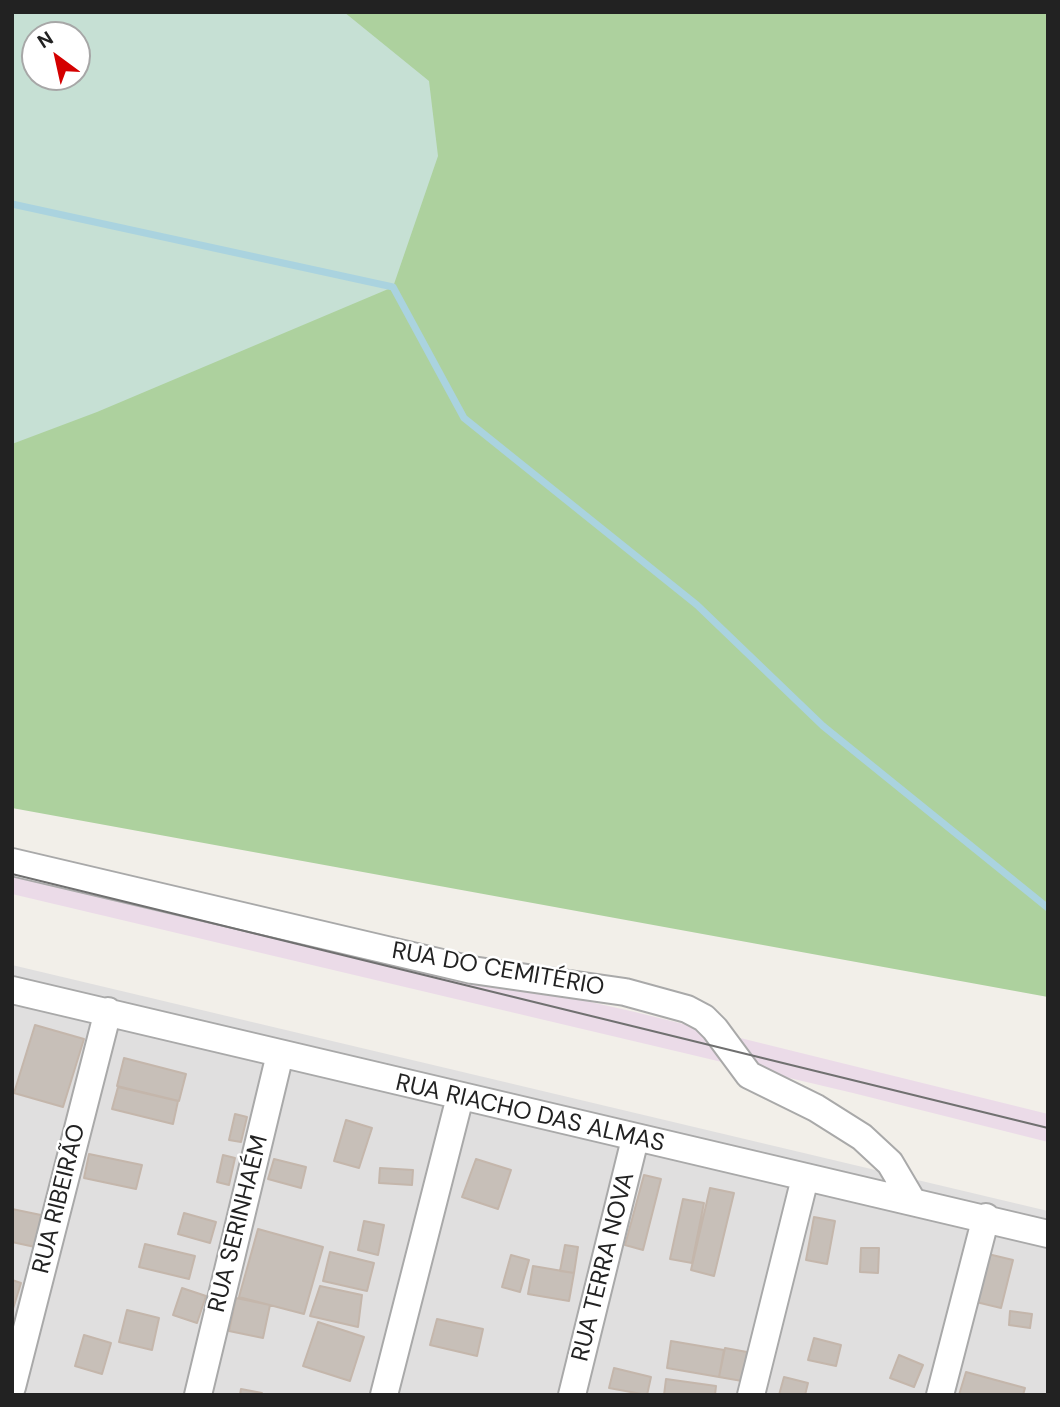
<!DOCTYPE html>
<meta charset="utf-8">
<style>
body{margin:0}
#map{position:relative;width:1060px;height:1407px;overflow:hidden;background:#f2efe9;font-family:"DM Sans",sans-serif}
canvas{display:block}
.frame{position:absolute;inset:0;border:14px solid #222;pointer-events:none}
.north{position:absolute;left:21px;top:21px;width:70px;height:70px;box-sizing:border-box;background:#fff;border:2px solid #a7a7a7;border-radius:50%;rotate:327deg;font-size:19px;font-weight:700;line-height:28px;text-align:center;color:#222}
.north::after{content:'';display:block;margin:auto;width:24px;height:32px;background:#d40000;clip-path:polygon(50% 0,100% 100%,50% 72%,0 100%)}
</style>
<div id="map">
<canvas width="1060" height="1407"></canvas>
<div class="frame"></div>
<div class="north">N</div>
</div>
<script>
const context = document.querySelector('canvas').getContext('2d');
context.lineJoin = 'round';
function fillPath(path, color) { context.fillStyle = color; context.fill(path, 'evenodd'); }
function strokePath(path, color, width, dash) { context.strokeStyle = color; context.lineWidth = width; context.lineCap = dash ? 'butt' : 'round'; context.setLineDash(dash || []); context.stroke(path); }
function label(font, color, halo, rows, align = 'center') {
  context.font = font + ' "DM Sans",sans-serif'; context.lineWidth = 5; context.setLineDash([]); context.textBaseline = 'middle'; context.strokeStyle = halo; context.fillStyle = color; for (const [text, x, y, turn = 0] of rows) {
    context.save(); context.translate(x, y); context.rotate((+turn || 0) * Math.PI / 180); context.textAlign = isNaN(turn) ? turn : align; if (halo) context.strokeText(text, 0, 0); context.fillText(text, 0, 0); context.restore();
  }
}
const residential = new Path2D(`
 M12 965 1048 1211V1395H12Z`);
const industrial = new Path2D(`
 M12 863 316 940 635 1012 1048 1114V1142L853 1093 12 894Z`);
const forest = new Path2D(`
 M12 12H1048V997L12 808ZM35 35H77V77H35Z`);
const wetland = new Path2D(`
 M12 12H344L429 81 438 156 393 287 97 412 12 444ZM35 35H77V77H35Z`);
const stream = new Path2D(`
 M12 204 393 287 464 418 697 605 823 726 1048 908`);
const building = new Path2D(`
 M35 1025 84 1039 63 1107 14 1093Z
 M124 1058 186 1074 179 1101 117 1086Z
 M118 1087 178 1101 173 1124 112 1109Z
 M235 1114 247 1117 241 1142 229 1140Z
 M346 1120 372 1128 359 1168 334 1161Z
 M89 1154 142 1165 136 1189 84 1178Z
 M223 1155 235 1158 229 1185 217 1182Z
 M274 1159 306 1167 301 1188 268 1179Z
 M476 1159 511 1170 498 1209 462 1197Z
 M380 1168 413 1170 412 1185 379 1183Z
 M644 1175 661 1179 643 1250 625 1245Z
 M710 1188 734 1193 714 1276 691 1270Z
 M683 1199 704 1203 692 1263 670 1259Z
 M12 1209 41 1215 35 1247 12 1242Z
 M184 1213 216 1222 210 1243 178 1234Z
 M814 1217 835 1221 827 1264 806 1260Z
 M364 1221 384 1225 378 1255 358 1250Z
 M258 1229 323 1247 304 1314 239 1297Z
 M145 1244 195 1256 189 1279 139 1267Z
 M565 1245 578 1247 574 1273 560 1271Z
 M861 1248H879L878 1273 860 1272Z
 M330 1252 374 1263 367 1291 323 1281Z
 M988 1254 1013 1260 1001 1308 976 1302Z
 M511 1255 529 1260 520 1292 502 1287Z
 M533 1266 574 1273 569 1301 528 1294Z
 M12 1280 21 1283 12 1312Z
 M320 1286 362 1295 358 1327 310 1316Z
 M182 1288 206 1296 197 1323 173 1315Z
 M236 1298 270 1305 263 1338 229 1331Z
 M127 1310 159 1318 152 1350 119 1342Z
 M1010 1311 1032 1314 1030 1328 1009 1325Z
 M437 1319 483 1329 477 1356 430 1345Z
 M318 1322 364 1337 350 1381 303 1366Z
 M84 1335 111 1343 102 1374 75 1366Z
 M814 1338 841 1345 836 1366 808 1360Z
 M671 1341 724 1350 719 1377 667 1368Z
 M725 1348 747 1352 742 1381 719 1377Z
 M899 1355 923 1365 914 1387 890 1378Z
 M614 1368 651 1377 647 1395 609 1388Z
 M966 1372 1025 1388 1023 1395H959Z
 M784 1377 808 1383 805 1395H779Z
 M666 1379 716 1386 715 1395H664Z
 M241 1389 262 1393 261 1395H240Z`);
const minor = new Path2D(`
 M12 862 472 970 625 992 687 1009 704 1018 715 1029 749 1075 816 1108 862 1137 890 1163 913 1202
 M12 990 1048 1234
 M12 1387 108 1011
 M198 1395 280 1054
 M384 1395 460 1097
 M572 1395 635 1139
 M751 1395 805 1178
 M940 1395 986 1217`);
const tram = new Path2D(`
 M12 874 1048 1128`);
const streetNames = [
 ["RUA DO CEMITÉRIO",498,970,10],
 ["RUA RIACHO DAS ALMAS",530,1114,13],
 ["RUA RIBEIRÃO",60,1199,-76],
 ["RUA SERINHAÉM",239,1224,-76],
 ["RUA TERRA NOVA",604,1267,-76]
];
fillPath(residential, '#e0dfdf');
fillPath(industrial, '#ebdbe8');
fillPath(forest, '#add19e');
fillPath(wetland, '#c6e0d4');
strokePath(stream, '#aad3df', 7);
fillPath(building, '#c7bfb8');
strokePath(building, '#c4b6ab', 2);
strokePath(minor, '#a9a9a9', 30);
strokePath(minor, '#fff', 26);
strokePath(tram, '#707070', 2);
label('24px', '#222', '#fff', streetNames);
</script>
